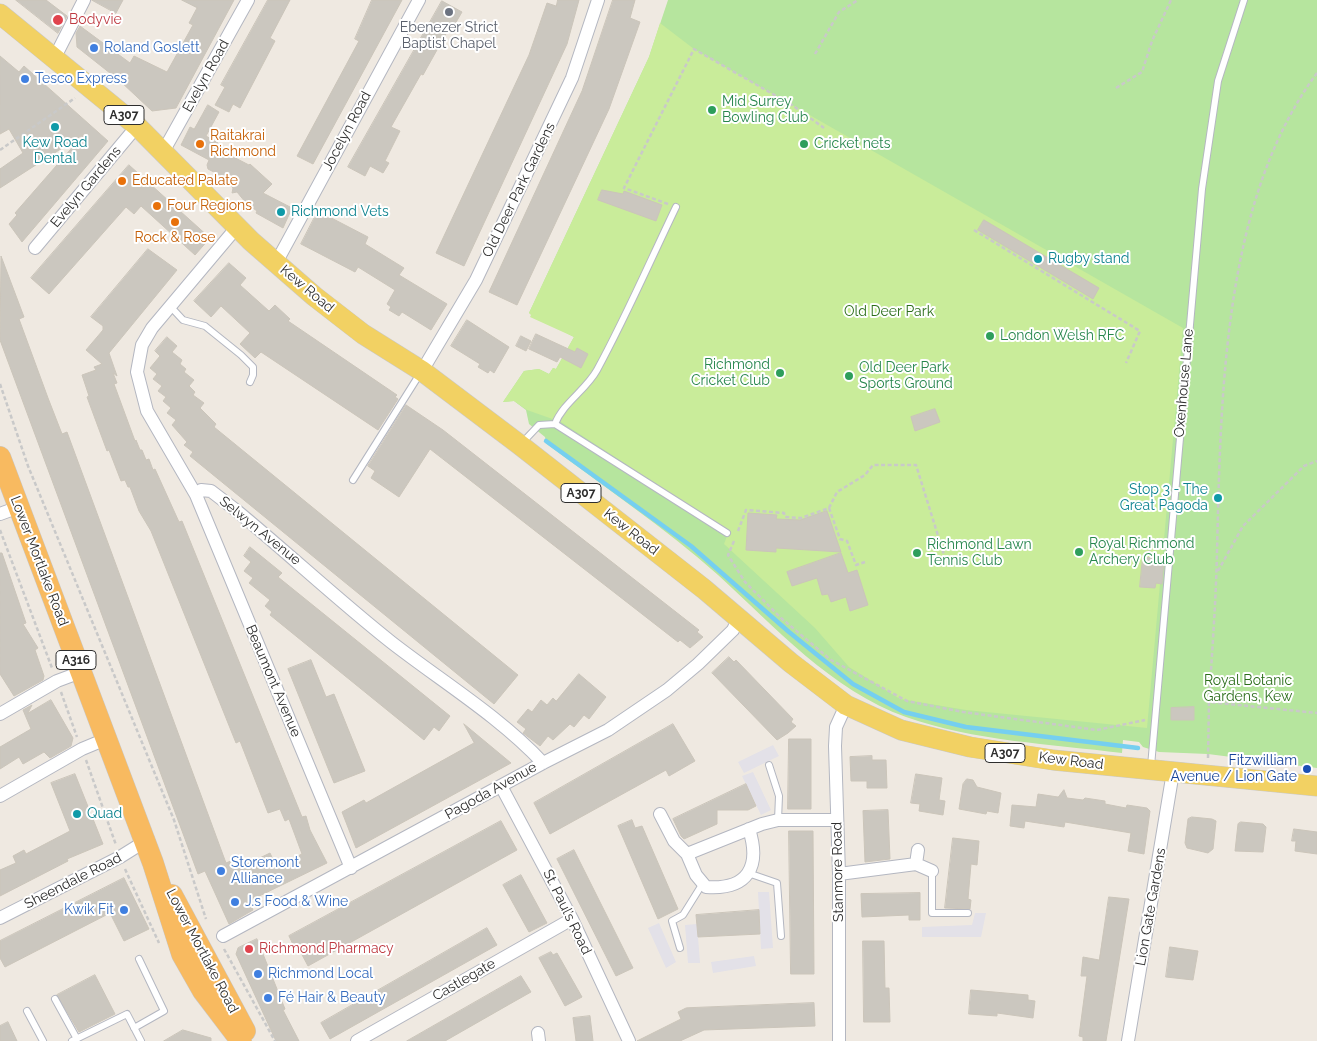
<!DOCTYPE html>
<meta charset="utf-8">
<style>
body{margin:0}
canvas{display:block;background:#efe9e1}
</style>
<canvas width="1317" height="1041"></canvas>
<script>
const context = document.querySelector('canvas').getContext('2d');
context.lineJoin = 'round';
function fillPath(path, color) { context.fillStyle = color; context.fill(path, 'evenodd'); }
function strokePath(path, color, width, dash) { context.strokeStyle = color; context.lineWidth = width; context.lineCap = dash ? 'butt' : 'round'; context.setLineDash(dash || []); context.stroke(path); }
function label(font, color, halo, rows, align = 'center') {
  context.font = font + ' Raleway,sans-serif'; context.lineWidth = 4; context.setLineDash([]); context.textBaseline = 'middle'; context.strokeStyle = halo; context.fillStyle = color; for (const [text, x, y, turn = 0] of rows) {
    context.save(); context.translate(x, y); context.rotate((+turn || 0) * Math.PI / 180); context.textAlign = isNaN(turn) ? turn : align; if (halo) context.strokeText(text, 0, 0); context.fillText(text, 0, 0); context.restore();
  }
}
const industrial = new Path2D(`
 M773 745 779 756 744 773 738 762Z
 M753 772 771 810 761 815 742 776Z
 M758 892H769L773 948 761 949Z
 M975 913H986L981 937H922V927L972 925Z
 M659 923 676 962 666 968 648 928Z
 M697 924 700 963H688L685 925Z
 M754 956 756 966 713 973 711 962Z`);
const green = new Path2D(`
 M668 0H1317V768L1208 754 1159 752 1143 747 1139 742 1123 740 1122 753C1050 744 974 741 906 717 832 691 774 626 718 575 664 527 604 487 547 444L545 437 529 424 526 410 514 401 503 402 524 371 539 369 549 374 553 368 556 369 574 337 529 313 649 57Z`);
const pitch = new Path2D(`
 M660 23 694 49 1183 328 1147 728 966 710 900 699 849 667 815 628 724 544 729 531 561 422 527 410 514 401 503 402 524 371 539 369 549 374 553 368 556 369 574 337 530 317 531 315 529 313 649 57Z`);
const stream = new Path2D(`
 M546 441 691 546 789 632 853 684 904 712 966 727 1138 748`);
const building = new Path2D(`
 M16 0H46L67 16 58 33Z
 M92 0H123L116 13Z
 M182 0H234L176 108 152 111 120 81 77 47 76 33 80 26 130 63 134 56 167 72 193 25 189 23 197 8Z
 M268 0H290L270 38 275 41 240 108 233 104 229 112 215 105 225 87 221 85Z
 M372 0H402L313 164 297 156 359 41 355 39Z
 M558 0H579L567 44 464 266 436 253 529 55 547 3 556 6Z
 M613 0H635L630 18 640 22 609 109 517 305 489 292 582 91Z
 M442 1 462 12 455 24 452 23 423 75 421 74 391 127 400 131 385 161 389 163 383 173 370 166 365 176 348 167Z
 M0 56 19 72 24 66 108 141 22 242 9 224 17 215 15 213 84 134 0 188V169L23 153 9 129 0 134Z
 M208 105 219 112 206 136 218 143 216 148 249 165 250 164 272 184 263 193 292 208 283 228 256 213 257 211 246 203 237 192 232 193 233 188 230 185 233 182 208 169 207 165 209 160 181 145 190 127 194 129Z
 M129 165 210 238 195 255 141 206 134 214 126 207 49 294 31 278Z
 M602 190 623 194 624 191 662 205 656 221 598 200Z
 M318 211 368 237 365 244 404 268 399 275 447 304 431 330 402 312 399 316 389 310 391 307 387 304 395 290 358 267 355 272 301 244Z
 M984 220 1099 288 1093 299 978 230Z
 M148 249 177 270 109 353 117 376 113 373 117 383 114 384 135 441 136 440 140 450H142L146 460 149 459 153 470 155 469 179 522 182 521 302 817 306 816 310 830 327 863 249 901 253 910 229 924 205 871 198 874 0 340 1 256 24 317 19 319 48 398 62 434 67 432 226 863 233 860 237 869 270 853 276 866 302 854 289 819 285 821 280 809 268 813 240 741 236 743 151 531 139 511 130 487H128L125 480 121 481 109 450 107 451 87 397 89 396 82 375 96 370 94 367 102 364 86 350 103 330V326L91 317Z
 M229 263 246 278 240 285 269 311 275 305 290 319 288 321 397 395 395 397 398 399 378 430 261 352 255 358 240 344 250 333 221 306 211 317 194 301Z
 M467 320 509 347 494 373 490 370 488 373 478 367 480 364 451 346Z
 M536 334 575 352 577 348 588 354 581 368 560 357 557 362 529 349Z
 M521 336 531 341 526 351 516 346Z
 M167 337 177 346 172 352 182 360 180 364 186 369 184 372 194 380 189 386 195 392 193 395 204 403 200 408 216 424 214 427 518 675 494 704 190 456 193 452 184 445 187 442 172 425 176 420 167 413 171 408 163 401 166 397 158 391 162 386 153 379 157 374 150 368 160 356 155 351Z
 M406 405 443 430 699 630 697 632 703 637 690 648 680 640 678 642 430 449 399 497 371 478 375 471 368 466Z
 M935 409 940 422 915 431 911 417Z
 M827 511 841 552 776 548V552L746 550 748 513 777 515 776 519 800 520Z
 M250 547 282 573 278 577 450 716 439 731 434 727 424 740 270 615 272 612 265 606 270 600 249 583 253 578 244 571 251 562 244 556Z
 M0 553H2L26 623 23 624 38 648 35 650 44 676 43 680 14 696 0 674Z
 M841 553 848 573 857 570 868 605 850 611 846 597 831 602 828 594 822 595 817 578 792 586 787 572Z
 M1143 557 1164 559 1162 584 1156 583 1155 588 1140 587Z
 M729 657 734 662 736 660 793 719 791 722 796 726 788 733 777 740 712 673Z
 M311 660 326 697 334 694 365 771 334 783 288 669Z
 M579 674 606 697 589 719 584 715 574 727 570 724 553 740 548 736 540 746 523 733 526 729 517 722 528 709 532 712 541 700 547 705 553 698 556 701Z
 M51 700 73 738 71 746 50 758 44 752 23 764 19 757 0 769V747L31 729 23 710 32 705 28 713Z
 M1194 707V720H1171V708Z
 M464 724 511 763 356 848 342 812 364 800 366 803 474 743Z
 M673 724 695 761 669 776 666 770 550 834 534 803Z
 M789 739H811V809H788Z
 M872 756V760H886L887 788H867V781H851L850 757Z
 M75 774 103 844 67 859 68 861 0 896V870L16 863 13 856 24 850 26 854 70 831 51 783Z
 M916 774 942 778 939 800 945 801 943 815 919 811 920 804 911 803Z
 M967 779 973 780 977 787 1001 793 998 813 987 811 986 814 959 809 963 784Z
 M746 784 756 806 748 810H717V824L684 839 681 836 673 819Z
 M1064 790 1067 798 1083 800 1085 798 1105 801V804L1126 808 1127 805 1147 808 1150 811 1144 854 1128 851 1131 833 1065 822 1064 827 1025 821 1024 828 1010 826 1012 805 1036 807 1038 794 1058 797Z
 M888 810 890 859 865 862 863 811Z
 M1192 817 1212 819 1216 821 1213 849 1208 853 1187 848 1185 843 1188 819Z
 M632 820 635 828 642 826 678 909 658 919 618 826Z
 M501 821 517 850 308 966 300 951 297 953 289 936Z
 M1241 822 1263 824 1266 827 1263 852 1235 851 1238 824Z
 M1294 829 1317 832V854L1295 851 1296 841H1292Z
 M789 831H813L814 974H791Z
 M953 838 979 841 977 865 971 864 968 899 971 900 970 909 945 908Z
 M574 850 633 968 616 976 557 859Z
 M521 875 547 923 529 932 503 885Z
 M124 878 149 929 124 941 110 913 5 967 0 958V941Z
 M920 893V920H909V915L862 917 861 894Z
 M1109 897 1129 899 1106 1041H1083V1037L1079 1036 1087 976H1081L1083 957 1099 960Z
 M759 910 760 934 698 937 696 915Z
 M487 928 497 945 330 1039 321 1023Z
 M257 939 285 1009 283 1010 299 1041H276L236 954 238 948Z
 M863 941H884L885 988H889L890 1022H864Z
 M1170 947 1198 951 1193 980 1166 977Z
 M551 952 553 955 557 953 582 997 565 1006 539 958Z
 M95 975 115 1014 79 1032 57 995Z
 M521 976 531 992 508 1005 445 1041H407Z
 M971 990 1028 995V1000L1035 1001 1033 1018 997 1013V1016L969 1014Z
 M814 1003 815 1026 704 1030 680 1041H637L681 1019 678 1012 686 1008Z
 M590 1016 593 1041H576L573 1018Z
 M8 1022 17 1041H0V1026Z
 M183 1030 211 1038V1041H164Z`);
const path = new Path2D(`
 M815 54 839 12 858 0
 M1317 73C1222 201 1221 398 1217 551 1216 602 1212 652 1209 702L1317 713
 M1116 88 1142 72 1152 41 1171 0
 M0 150 75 98
 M668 204 624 188 694 49 792 105 824 128
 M974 230 1140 331 1126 363
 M0 384 28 466 174 820 206 919
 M829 508 840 539 847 541 856 565 865 562
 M0 530 52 668
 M738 531 746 510 784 513 785 517 801 518 829 508 837 492 865 475 873 465H916L945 558
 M734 541 728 555 745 582 781 618 831 660 907 701 963 712 1097 730 1145 720
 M1144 555 1161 538
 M1218 571 1243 526 1304 466 1317 461
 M61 692 77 737
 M1208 758 1209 702
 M86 760 116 845
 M125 869 159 943
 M224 949 275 1041`);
const service = new Path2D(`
 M170 306 183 320 205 326 241 355 253 367V375L250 382
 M555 424C563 403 586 390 597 370 626 317 650 261 676 207
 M521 444 539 425 555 424 727 533
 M353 480 421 372
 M769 765 779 796 778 820
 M1151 766 1202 189 1218 81 1244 0
 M932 871V913H968
 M748 873 777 883 781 936
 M680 948 672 921 683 915 703 883
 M55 999 77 1039
 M27 1011 43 1041
 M134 1028 164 1011 139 959
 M72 1041 127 1014 141 1041`);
const minor = new Path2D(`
 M55 57 84 0
 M163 152 248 0
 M237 227 152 328 142 345 137 372 147 411 196 495 351 868
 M35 248 137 126
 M276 263 419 0
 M422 371 476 280 572 78 598 0
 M196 495 201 490 211 491 237 511C289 554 338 600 391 642 441 681 499 716 543 763
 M0 514 19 507
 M0 714 57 681 81 672
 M501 786 572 919 629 1041
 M0 796 82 749 106 739
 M660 814 674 841 687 854 696 875 706 887C748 890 761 867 749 829
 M687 854 762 824 778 820H837
 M916 864 918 850
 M839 874 916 864 932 871
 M0 918 120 857 144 842
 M223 936 543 763 608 730 667 690 698 664 733 630 738 619
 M538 1033 539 1041
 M357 1041 572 919
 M839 1041V874L835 746 836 727 846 705
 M1128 1041 1173 772`);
const primary = new Path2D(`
 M0 14 137 126 251 241 314 296 363 334 422 371 520 445 704 589 791 663 846 705 901 730 970 747 1053 760 1317 786`);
const trunk = new Path2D(`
 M0 457 153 863 182 954 203 991 241 1041
 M172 895 245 1031`);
const markers = [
 [449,12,5,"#6b7280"],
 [58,20,6,"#e0444e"],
 [94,48,5,"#3f7fe0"],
 [25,79,5,"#3f7fe0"],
 [712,110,5,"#2e9e5b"],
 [55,127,5,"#0f9aa8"],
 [200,144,5,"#e8710a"],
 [804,144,5,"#2e9e5b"],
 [122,181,5,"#e8710a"],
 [157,206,5,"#e8710a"],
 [281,212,5,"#0f9aa8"],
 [175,222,5,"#e8710a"],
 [1038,259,5,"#0f9aa8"],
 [990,336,5,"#2e9e5b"],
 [780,373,5,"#2e9e5b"],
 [849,376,5,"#2e9e5b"],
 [1218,498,5,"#0f9aa8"],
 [1079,552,5,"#2e9e5b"],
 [917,553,5,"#2e9e5b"],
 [1307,769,5,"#1a4fb4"],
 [77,814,5,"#0f9aa8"],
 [221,871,5,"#3f7fe0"],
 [235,902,5,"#3f7fe0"],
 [124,910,5,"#3f7fe0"],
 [249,949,5,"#e0444e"],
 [258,974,5,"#3f7fe0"],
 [268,998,5,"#3f7fe0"]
];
const shields = [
 [124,115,40],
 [581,493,40],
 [76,660,40],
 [1005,753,40]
];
const shieldNames = [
 ["A307",124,115],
 ["A307",581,493],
 ["A316",76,660],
 ["A307",1005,753]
];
const healthNames = [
 ["Bodyvie",69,20],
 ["Richmond Pharmacy",259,949]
];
const worshipNames = [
 ["Ebenezer Strict",449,28],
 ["Baptist Chapel",449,44]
];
const shopNames = [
 ["Roland Goslett",104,48],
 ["Tesco Express",35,79],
 ["Storemont",231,863],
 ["Alliance",231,879],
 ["J.s Food & Wine",245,902],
 ["Kwik Fit",114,910,"right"],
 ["Richmond Local",268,974],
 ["Fé Hair & Beauty",278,998]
];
const streetNames = [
 ["Evelyn Road",206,76,-61],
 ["Jocelyn Road",347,131,-62],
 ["Evelyn Gardens",86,187,-50],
 ["Old Deer Park Gardens",519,190,-64],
 ["Kew Road",307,289,40],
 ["Oxenhouse Lane",1184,383,-85],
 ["Selwyn Avenue",260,531,39],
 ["Kew Road",631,532,38],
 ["Lower Mortlake Road",39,561,69],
 ["Beaumont Avenue",273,681,67],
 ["Kew Road",1071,761,7],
 ["Pagoda Avenue",491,791,-29],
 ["Stanmore Road",838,872,-91],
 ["Sheendale Road",73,881,-27],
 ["Lion Gate Gardens",1151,907,-80],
 ["St. Paul’s Road",567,912,64],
 ["Lower Mortlake Road",202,951,62],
 ["Castlegate",464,980,-30]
];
const leisureNames = [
 ["Mid Surrey",722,102],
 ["Bowling Club",722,118],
 ["Cricket nets",814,144],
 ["London Welsh RFC",1000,336],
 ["Richmond",770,365,"right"],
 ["Cricket Club",770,381,"right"],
 ["Old Deer Park",859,368],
 ["Sports Ground",859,384],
 ["Royal Richmond",1089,544],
 ["Archery Club",1089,560],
 ["Richmond Lawn",927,545],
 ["Tennis Club",927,561]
];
const foodNames = [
 ["Raitakrai",210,136],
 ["Richmond",210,152],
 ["Educated Palate",132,181],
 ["Four Regions",167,206],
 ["Rock & Rose",175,238,"center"]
];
const cultureNames = [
 ["Kew Road",55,143,"center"],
 ["Dental",55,159,"center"],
 ["Richmond Vets",291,212],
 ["Rugby stand",1048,259],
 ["Stop 3 - The",1208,490,"right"],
 ["Great Pagoda",1208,506,"right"],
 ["Quad",87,814]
];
const parkNames = [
 ["Old Deer Park",889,312],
 ["Royal Botanic",1248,681],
 ["Gardens, Kew",1248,697]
];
const transitNames = [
 ["Fitzwilliam",1297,761],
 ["Avenue / Lion Gate",1297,777]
];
fillPath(industrial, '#e3e1e8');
fillPath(green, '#b6e59e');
fillPath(pitch, '#c9ec9a');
strokePath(stream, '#75cff0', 4.5);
fillPath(building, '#cbc7bf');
strokePath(building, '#cbc5ba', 1);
strokePath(service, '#b4b7c1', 8);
strokePath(minor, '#b4b7c1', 14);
strokePath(primary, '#c9c9c9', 21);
strokePath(trunk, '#c9c9c9', 22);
strokePath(path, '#c9c9c9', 2.5, [4, 2.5]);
strokePath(service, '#fff', 6);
strokePath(minor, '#fff', 12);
strokePath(primary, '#f2d163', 20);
strokePath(trunk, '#f8ba60', 21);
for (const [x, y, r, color] of markers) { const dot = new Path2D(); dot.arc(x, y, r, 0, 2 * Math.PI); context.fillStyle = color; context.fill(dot); strokePath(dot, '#fff', 2); }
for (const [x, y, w] of shields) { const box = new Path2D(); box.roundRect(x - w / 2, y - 9.5, w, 19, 4); context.fillStyle = '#fff'; context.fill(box); strokePath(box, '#2e2e2e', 1); }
label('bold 12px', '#2e2e2e', null, shieldNames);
label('14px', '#be3a42', '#fff', healthNames, 'left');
label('14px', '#5b616d', '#fff', worshipNames);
label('14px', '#366cbe', '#fff', shopNames, 'left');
label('14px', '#2e2e2e', '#fff', streetNames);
label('14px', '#27864d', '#fff', leisureNames, 'left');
label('14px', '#c56008', '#fff', foodNames, 'left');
label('14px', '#0d838f', '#fff', cultureNames, 'left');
label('14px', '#2c6e1b', '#fff', parkNames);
label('14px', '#164399', '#fff', transitNames, 'right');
</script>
